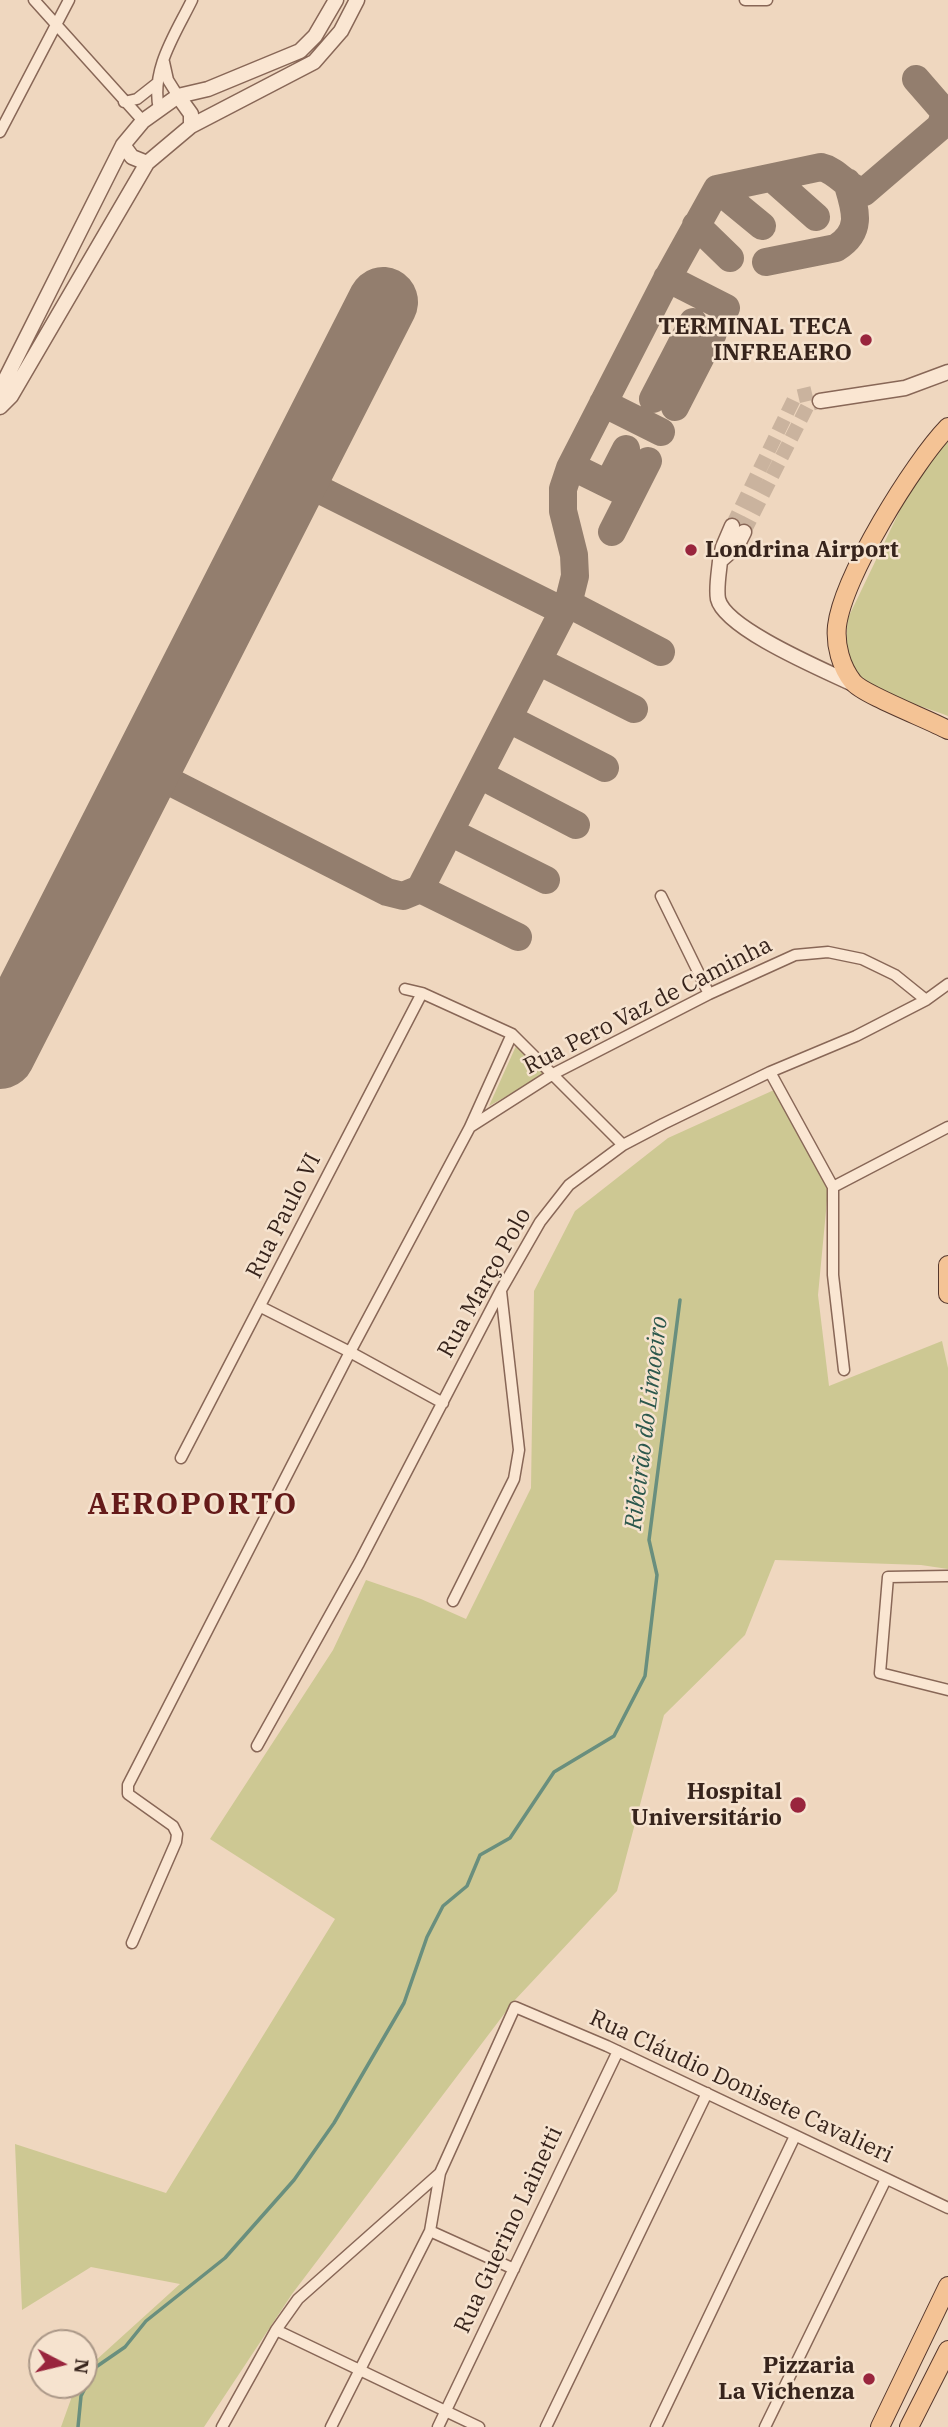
<!DOCTYPE html>
<meta charset="utf-8">
<style>
body{margin:0}
#map{position:relative;width:948px;height:2427px;overflow:hidden;background:#efd7bf;font-family:"IBM Plex Serif",serif}
canvas{display:block}
.north{position:absolute;left:28px;top:2329px;width:70px;height:70px;box-sizing:border-box;background:#f6e3cf;border:2px solid #aa9787;border-radius:50%;rotate:97deg;font-size:19px;font-weight:700;line-height:28px;text-align:center;color:#37241c}
.north::after{content:'';display:block;margin:auto;width:24px;height:32px;background:#99253d;clip-path:polygon(50% 0,100% 100%,50% 72%,0 100%)}
</style>
<div id="map">
<canvas width="948" height="2427"></canvas>
<div class="north">N</div>
</div>
<script>
const context = document.querySelector('canvas').getContext('2d');
context.lineJoin = 'round';
function fillPath(path, color) { context.fillStyle = color; context.fill(path, 'evenodd'); }
function strokePath(path, color, width, dash) { context.strokeStyle = color; context.lineWidth = width; context.lineCap = dash ? 'butt' : 'round'; context.setLineDash(dash || []); context.stroke(path); }
function label(font, color, halo, rows, align = 'center') {
  context.font = font + ' "IBM Plex Serif",serif'; context.lineWidth = 5; context.setLineDash([]); context.textBaseline = 'middle'; context.strokeStyle = halo; context.fillStyle = color; for (const [text, x, y, turn = 0] of rows) {
    context.save(); context.translate(x, y); context.rotate((+turn || 0) * Math.PI / 180); context.textAlign = isNaN(turn) ? turn : align; if (halo) context.strokeText(text, 0, 0); context.fillText(text, 0, 0); context.restore();
  }
}
const green = new Path2D(`
 M948 436V716C923 706 871 693 856 671 845 656 846 635 848 618L914 481Z
 M516 1046 548 1073 489 1106Z
 M774 1090 828 1190 818 1295 829 1386 942 1341 948 1368V1569L921 1565 775 1560 745 1635 664 1715 617 1891 514 2001 292 2294 204 2427H61L76 2385H84V2371L180 2284 91 2267 22 2310 15 2144 166 2193 335 1919 210 1839 333 1650 366 1580 421 1599 466 1619 531 1488 534 1291 575 1211 668 1138Z`);
const stream = new Path2D(`
 M78 2427 81 2396 96 2367 125 2347 146 2321 225 2258 294 2180 334 2123 404 2003 427 1937 443 1906 467 1886 480 1855 510 1838 554 1772 614 1736 645 1676 657 1575 649 1540 680 1300`);
const taxiway = new Path2D(`
 M916 79 943 110 944 116 941 125
 M772 178 816 217
 M717 189 762 226
 M696 225 730 258
 M766 262 836 248C864 231 855 209 847 182
 M667 278 726 308
 M653 399 693 322
 M603 403 661 432
 M675 407 713 333
 M571 466 630 495
 M294 477 563 611
 M608 484 626 449
 M612 532 648 461
 M567 603 661 652
 M538 661 634 709
 M509 719 605 768
 M145 769 387 892 403 896 420 889 569 600 575 576 574 555 563 511V489L570 468 667 279 717 189 821 167C839 171 847 189 864 192L948 120
 M480 775 576 825
 M450 832 546 880
 M420 889 518 937`);
const runway = new Path2D(`
 M0 1054 383 302`);
const tertiaryTunnel = new Path2D(`
 M732 526 795 397 812 393
 M744 532 808 405 820 401`);
const minor = new Path2D(`
 M34 0 143 121
 M745 0H767
 M164 62 168 80 178 96
 M124 102 137 99 156 84
 M159 109C150 70 176 33 192 0
 M0 132 69 0
 M661 896 709 994
 M405 989 422 993 512 1034 623 1145
 M770 1072 833 1187V1275L844 1370
 M470 1127 512 1034
 M833 1187 948 1127
 M261 1307 350 1352 443 1403
 M181 1458 422 993
 M948 1576 888 1577 880 1673 948 1690
 M453 1601 514 1479 519 1450 501 1291
 M257 1746 359 1563 501 1290 540 1222 569 1185 623 1145 663 1124 770 1072 856 1036 926 1000 948 984
 M132 1943 176 1842 177 1834 173 1826 128 1794V1785L350 1352 470 1127 553 1074 709 994 795 955 828 952 862 959 895 975 926 1000
 M430 2231 514 2269
 M276 2330 479 2427
 M222 2427 276 2330 298 2299 440 2173 515 2007 607 2046 948 2208
 M331 2427 430 2231 440 2173
 M438 2427 618 2051
 M546 2427 707 2093
 M656 2427 795 2136
 M765 2427 886 2179`);
const tertiary = new Path2D(`
 M178 96 191 114V126
 M123 145 132 157 147 163
 M0 390 123 145 143 121 178 96 208 89 300 51 315 36 336 0
 M820 401 905 388 948 372
 M0 407 11 396 147 163 191 126 314 62 341 31 357 0
 M744 532 737 546 720 561C719 572 716 588 718 599 725 629 826 671 855 685
 M720 561 723 547 732 526`);
const primary = new Path2D(`
 M948 427C913 463 843 577 837 626 835 645 841 667 853 682 862 694 930 720 948 730
 M948 1265V1294
 M880 2427 948 2286
 M909 2427 948 2350`);
const markers = [
 [866,340,7,"#99253d"],
 [691,550,7,"#99253d"],
 [798,1805,9,"#99253d"],
 [869,2379,7,"#99253d"]
];
const poiNames = [
 ["TERMINAL TECA",852,327],
 ["INFREAERO",852,353],
 ["Londrina Airport",705,550,"left"],
 ["Hospital",782,1792],
 ["Universitário",782,1818],
 ["Pizzaria",855,2366],
 ["La Vichenza",855,2392]
];
const streetNames = [
 ["Rua Pero Vaz de Caminha",648,1006,-27],
 ["Rua Paulo VI",284,1216,-63],
 ["Rua Março Polo",485,1283,-61],
 ["Rua Cláudio Donisete Cavalieri",741,2087,25],
 ["Rua Guerino Lainetti",509,2230,-65]
];
const waterNames = [
 ["Ribeirão do Limoeiro",647,1423,-83]
];
const districtNames = [
 ["AEROPORTO",193,1505]
];
fillPath(green, '#cdc893');
strokePath(stream, '#698f7e', 3.5);
strokePath(taxiway, '#937e6e', 28);
strokePath(runway, '#937e6e', 70);
strokePath(tertiaryTunnel, '#cab39e', 14, [14, 7]);
strokePath(minor, '#886757', 13);
strokePath(tertiary, '#886757', 17);
strokePath(primary, '#55372c', 20);
strokePath(minor, '#fae6d2', 10);
strokePath(tertiary, '#fae6d2', 14);
strokePath(primary, '#f4c395', 18);
for (const [x, y, r, color] of markers) { const dot = new Path2D(); dot.arc(x, y, r, 0, 2 * Math.PI); context.fillStyle = color; context.fill(dot); strokePath(dot, '#f6e3cf', 2.5); }
label('bold 23px', '#37241c', '#f6e3cf', poiNames, 'right');
label('23px', '#37241c', '#f6e3cf', streetNames);
label('italic 24px', '#2b574c', '#f6e3cf', waterNames);
context.letterSpacing = '2px';
label('bold 30px', '#651b1a', '#f6e3cf', districtNames);
context.letterSpacing = '0px';
</script>
